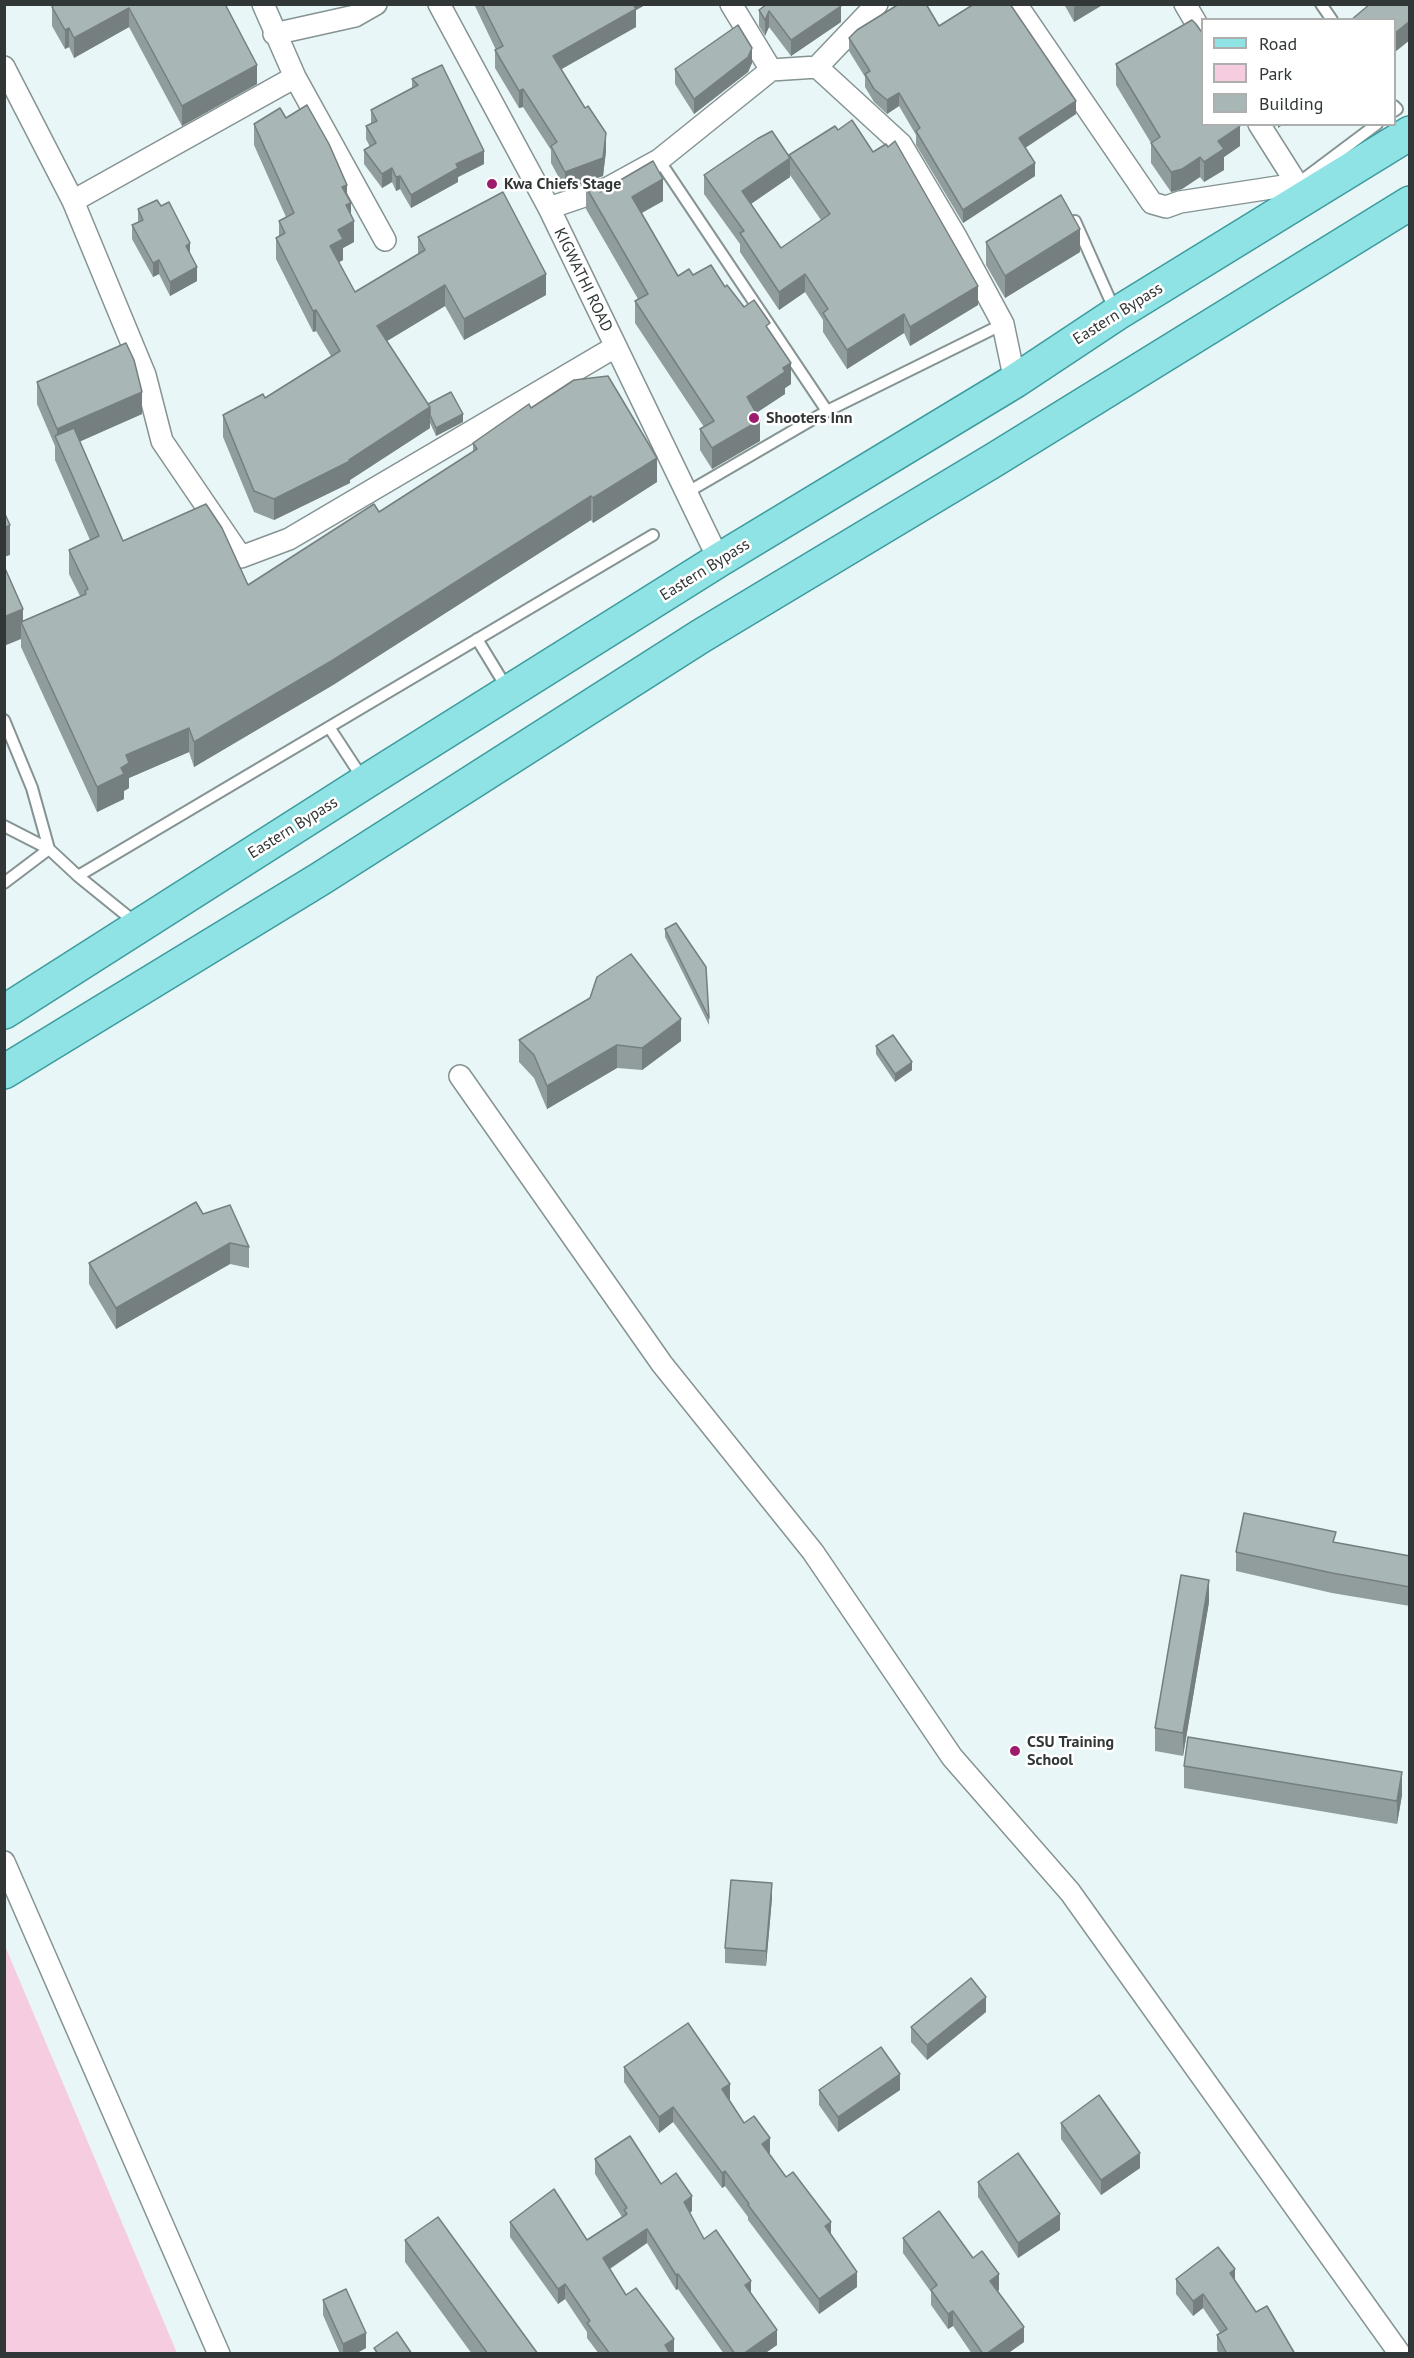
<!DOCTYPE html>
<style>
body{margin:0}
#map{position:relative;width:1414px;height:2358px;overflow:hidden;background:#e8f6f7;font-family:"PT Sans",sans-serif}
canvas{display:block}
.frame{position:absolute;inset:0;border:6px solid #313636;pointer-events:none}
.legend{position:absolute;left:1201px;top:18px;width:195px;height:108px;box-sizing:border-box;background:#fff;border:2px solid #adafaf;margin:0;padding:8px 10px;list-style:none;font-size:18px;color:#313636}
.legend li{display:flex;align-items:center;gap:12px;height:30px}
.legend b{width:30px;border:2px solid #adafaf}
</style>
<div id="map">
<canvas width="1414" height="2358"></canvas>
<div class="frame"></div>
<ul class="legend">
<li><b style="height:8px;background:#8fe3e5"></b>Road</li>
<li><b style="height:16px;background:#f6cde0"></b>Park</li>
<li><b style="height:16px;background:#a9b6b6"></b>Building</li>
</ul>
</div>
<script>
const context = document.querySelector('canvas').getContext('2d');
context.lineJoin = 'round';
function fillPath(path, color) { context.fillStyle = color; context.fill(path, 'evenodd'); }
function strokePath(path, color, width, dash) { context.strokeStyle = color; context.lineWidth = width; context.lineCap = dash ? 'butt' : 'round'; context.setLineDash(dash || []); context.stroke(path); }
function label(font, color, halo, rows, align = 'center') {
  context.font = font + ' "PT Sans",sans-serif'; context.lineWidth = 5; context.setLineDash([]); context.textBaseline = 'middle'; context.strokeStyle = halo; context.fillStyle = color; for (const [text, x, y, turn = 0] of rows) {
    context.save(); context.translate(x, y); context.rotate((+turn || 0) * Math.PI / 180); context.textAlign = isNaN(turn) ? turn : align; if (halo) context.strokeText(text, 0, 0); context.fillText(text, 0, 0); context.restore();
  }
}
const green = new Path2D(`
 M4 1946H5L177 2353H5Z`);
const lane = new Path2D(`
 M1321 4 1332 20
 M1394 106 1397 109 1394 111
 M659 160 827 411 1003 324
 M1297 184 1377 124
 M1075 221 1115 311
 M686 493 827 411
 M477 639 508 690
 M4 720 32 788 49 849
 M329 727 363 779
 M4 826 49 849
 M78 876 653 535
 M4 883 49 849 78 876 136 923`);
const street = new Path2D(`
 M263 4 295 77
 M439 4 549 208 719 560
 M731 4 771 70
 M1016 4 1152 203 1166 207 1180 202 1297 184
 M1185 4 1202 33
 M274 34 355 16 376 4
 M4 67 73 201 145 375 162 441 241 557 289 539 615 347
 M817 67 901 144 955 235 1003 324 1015 381
 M1259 124 1297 184 1292 196
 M73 201 295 77 385 240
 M549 208 608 188 659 160 771 70 817 67 877 4
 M460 1076 662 1364 813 1552 952 1757 1070 1892 1400 2354
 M4 1862 219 2354`);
const primary = new Path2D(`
 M4 1012 365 782 719 560 1015 381 1116 314 1410 133
 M4 1072 320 879 701 636 994 460 1410 203`);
const wall = new Path2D(`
 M53 4H225L257 84 182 126 129 27 74 58 69 47 65 49 52 26V7Z
 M474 4H647L636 10V27L561 69 606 151 603 176 565 189 551 163V150L523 107 519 108 495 68V50H496Z
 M767 4H842L841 5V22L791 56 769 27 765 36 759 26V10Z
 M1064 4H1104L1074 22Z
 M939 26 1076 114 1025 148 1035 176 963 223 916 145V135L899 106 887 114 874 102 865 87V77L849 51V38Z
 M752 63 748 72 694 114 675 84V69Z
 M1116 64 1203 124 1240 146 1224 157V170L1204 182 1200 177 1182 189 1171 192 1151 163V143L1116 85Z
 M442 65 484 164 458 177V182L411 208 400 189 396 191 392 182 382 188 364 164V150L370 147 366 139V126L371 123V110L412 88V79Z
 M286 118 347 196 351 214 354 242 343 248V260L339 262 355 292 418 254V237L546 295 464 340 445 306 387 341 428 404 463 422 436 436 430 423V428L350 480V483L274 520 254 512 223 437V415L265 398 331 356 316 331 313 332 276 259V238L279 236V221L286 217 254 145V124Z
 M838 130 873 152 978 305 910 346 904 333 847 369 823 332V320L805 292 779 310 740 252V244L704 194V175L789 157V155ZM790 175 821 220 781 248 751 204 790 177Z
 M586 187 601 191 663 201 642 213 678 276 693 275 725 287 770 331 791 384 785 388V394L756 413 760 441 712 469 700 450V429L704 427 635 323V301L638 299 586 209Z
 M138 209 190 255 197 281 170 296 159 274 153 277 132 239V225L138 222Z
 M986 242 1080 252 1005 298 986 265Z
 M37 382 142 414 80 441 123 541 248 585 379 512 473 452V443L531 408 657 482 593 523 591 520 333 685 194 767 189 752 129 778V788L124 791V799L97 812 21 647V639L4 566 23 621 80 596 69 574V550L90 540 55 460V446L37 404Z
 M665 929 709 1018V1025L665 937Z
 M519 1040 681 1041 642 1070 617 1068 547 1109 534 1078 519 1062Z
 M876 1046 912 1070 895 1082 876 1054Z
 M203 1214 249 1247V1268L230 1264 116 1329 89 1284V1263Z
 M1336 1543 1410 1556V1606L1332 1593 1236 1571V1552Z
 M1209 1602 1183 1756 1155 1751V1728Z
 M1184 1766 1402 1795 1397 1824 1184 1788Z
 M772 1898 766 1966 725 1963V1948Z
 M986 2012 927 2060 911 2042V2027Z
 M624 2067 730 2099 729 2100 744 2123 770 2153 769 2154 831 2235 857 2287 819 2314 748 2220V2217L725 2186 722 2188 673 2122 659 2133 624 2082Z
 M819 2090H900L838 2132 819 2105Z
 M1061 2123 1140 2168 1101 2195 1061 2139Z
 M595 2159 661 2184 692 2211 690 2213 704 2239 751 2294 777 2345 764 2354H724L678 2289 676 2290 647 2243 610 2269 626 2295 674 2354H599L587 2338V2332L565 2299 558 2304 510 2237V2222L587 2240 622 2217 595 2174Z
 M978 2182 1060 2230 1018 2258 978 2197Z
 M903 2238 973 2258 999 2290 998 2291 1024 2342 1007 2354H972L953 2326 948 2329 931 2305V2292L903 2253Z
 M405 2240 538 2354H472L405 2262Z
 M1176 2279 1235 2281 1256 2312 1295 2354H1219L1217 2350V2335L1220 2333 1203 2308 1193 2316 1176 2294Z
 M323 2300 366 2348 355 2354H340L323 2315Z`);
const shadedWall = new Path2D(`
 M628 4H647L636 10V27L553 74V56Z
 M1078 4H1104L1074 22V7Z
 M841 6V22L791 56V40Z
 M129 8V27L74 58V38Z
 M769 11V27L765 36V20Z
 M1410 21V40L1395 52V33Z
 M69 28V47L65 49V30Z
 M752 48V63L748 72 694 114V99Z
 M257 65V84L182 126V106Z
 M523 89V107L519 108V91Z
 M899 93V106L887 114V100Z
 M1076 101V114L1019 152V138Z
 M1278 124H1284L1278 128Z
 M1240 126V146L1224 157V170L1204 182V162L1218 141Z
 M606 133V151L603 176 565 189V172Z
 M484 151V164L458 177V182L411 208V195L456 164Z
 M1200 157V177L1182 189 1171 192V172Z
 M790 158V177L742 210V191Z
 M1035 163V176L963 223V210Z
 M392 168V182L382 188V174Z
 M400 176V189L396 191V177Z
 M663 179V201L632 218V197Z
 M347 185V205L351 203V223L354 221V242L343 248V260L330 267V246L338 230 342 187Z
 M1080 229V252L1005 298V276Z
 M190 243V257L186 246Z
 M159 260V274L153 277V263Z
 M197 267V281L170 296V282Z
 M546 274V295L464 340V319Z
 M805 274V292L779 310V292Z
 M445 285V306L377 347V326Z
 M978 286V305L910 346V327Z
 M316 310V331L313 332V311Z
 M904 314V333L847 369V350Z
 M791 363V384L785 388V394L747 419V397L783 368Z
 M142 392V414L61 450 57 441V429Z
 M430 407V428L350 480V483L274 520V499L349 460Z
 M463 414V422L436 436V428Z
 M760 420V441L712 469V448Z
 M657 458V482L593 523V498Z
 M591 496V520L333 685 194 767V742Z
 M10 525V555L4 557V528Z
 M23 609V628L21 622V639L4 646V617Z
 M189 728V752L129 778V788L124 791V799L97 812V787L121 768 126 755Z
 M681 1019V1041L642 1070V1048Z
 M617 1045V1068L547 1109V1086Z
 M912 1062V1070L895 1082V1074Z
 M230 1243V1264L116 1329V1308Z
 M1209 1580V1602L1183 1756V1733Z
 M1402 1772V1795L1397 1824V1801Z
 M772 1883V1898L766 1966V1951Z
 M986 1997V2012L927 2060V2045Z
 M900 2074V2090L838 2132V2117Z
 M730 2084V2099L722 2105V2089Z
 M673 2107V2122L659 2133V2117Z
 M770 2138V2153L762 2159V2144Z
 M1140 2153V2168L1101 2195V2180Z
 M725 2171V2186L722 2188V2173Z
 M692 2196V2211L684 2217V2202Z
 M1060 2214V2230L1018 2258V2243Z
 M831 2222V2237L825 2226Z
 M647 2229V2243L603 2273V2258Z
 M1235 2269V2283L1230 2273Z
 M857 2272V2287L819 2314V2299Z
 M678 2274V2289L676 2290V2275Z
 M999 2274V2290L990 2296V2281Z
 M751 2281V2296L745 2285Z
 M565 2284V2299L558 2304V2289Z
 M1203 2294V2308L1193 2316V2301Z
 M953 2311V2326L948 2329V2314Z
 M1024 2327V2342L1007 2354H986Z
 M777 2330V2345L764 2354H743Z
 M366 2333V2348L355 2354H343V2344Z
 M674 2339V2354H665V2345Z`);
const building = new Path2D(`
 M55 4H225L257 65 182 106 129 8 74 38 69 28 65 30 52 7Z
 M482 4H633L636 9 553 56 585 108 588 106 606 133 603 158 565 172 551 146 557 142 523 89 519 91 495 50 503 46Z
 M767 4H840L841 6 791 40 769 11 765 20 759 10Z
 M899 4H926L939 26 974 4H1010L1076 101 1019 138 1035 163 963 210 916 131 920 128 899 93 887 100 874 89 865 74 870 71 849 38 857 30Z
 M1370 4H1410V21L1395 33V20H1351Z
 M1192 20 1196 24 1203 34V124H1239L1240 126 1218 141 1224 149 1204 162 1200 157 1182 169 1171 172 1151 143 1160 137 1116 64Z
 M738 25 752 48 748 57 694 99 675 69Z
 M442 65 484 151 456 164 458 168 411 195 400 176 396 177 392 168 382 174 364 150 376 143 366 126 377 121 371 110 418 85 412 79Z
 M307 105 329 144 347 185 342 187 351 203 346 205 354 221 338 230 343 239 330 246 355 292 425 250 418 237 503 192 546 274 464 319 445 285 377 326 430 407 349 460 350 461 274 499 254 491 223 415 263 394 265 398 340 351 316 310 313 311 276 238 285 233 279 221 294 213 254 124 280 108 286 118Z
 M852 120 873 152 886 144 888 147 895 141 978 286 910 327 904 314 847 350 823 313 828 309 805 274 779 292 740 233 744 231 704 175 757 139 772 131 790 158 742 191 781 248 830 214 789 155 835 126 838 130Z
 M653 161 663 179 632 197 678 276 689 269 693 275 711 265 725 287 727 285 744 307 754 300 770 323 766 326 791 363 783 368 785 372 747 397 760 420 712 448 700 429 714 421 635 301 648 294 586 187 601 183 600 192Z
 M1061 195 1080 229 1005 276 986 242Z
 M157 200 161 206 169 202 190 243 186 246 197 267 170 282 159 260 153 263 132 225 143 220 138 209Z
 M126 343 134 360 142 392 57 429 37 382Z
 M608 376 657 458 593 498 591 496 333 660 194 742 189 728 126 755 129 763 121 768 124 774 97 787 21 622 86 594 85 591 88 589 69 550 99 536 55 436 74 428 123 541 206 504 222 528 248 585 374 504 379 512 477 449 473 443 529 404 531 408 574 380Z
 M451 392 463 414 436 428 430 415V407L428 404Z
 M4 512 10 525 4 528Z
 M4 566 23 609 4 617Z
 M676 923 706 967 709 1018 665 929Z
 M631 954 681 1019 642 1048 617 1045 547 1086 534 1055 519 1040 590 998 597 977Z
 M893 1035 912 1062 895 1074 876 1046Z
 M196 1202 203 1214 230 1205 249 1247 230 1243 116 1308 89 1263Z
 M1244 1513 1336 1532 1333 1542 1410 1556V1587L1332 1573 1236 1552Z
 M1181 1575 1209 1580 1183 1733 1155 1728Z
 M1188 1737 1402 1772 1397 1801 1184 1766Z
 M731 1880 772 1883 766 1951 725 1948Z
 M971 1978 986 1997 927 2045 911 2027Z
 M688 2023 730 2084 722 2089 744 2123 754 2116 770 2138 762 2144 786 2177 793 2172 831 2222 825 2226 857 2272 819 2299 748 2205 749 2204 725 2171 722 2173 673 2107 659 2117 624 2067Z
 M881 2047 900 2074 838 2117 819 2090Z
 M1099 2095 1140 2153 1101 2180 1061 2123Z
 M630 2136 661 2184 676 2173 692 2196 684 2202 704 2239 716 2230 751 2281 745 2285 777 2330 743 2354H735L678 2274 676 2275 647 2229 603 2258 626 2295 636 2288 674 2339 665 2345 670 2354H610L587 2323 590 2321 565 2284 558 2289 510 2222 554 2189 587 2240 627 2214 624 2210 627 2208 595 2159Z
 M1018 2153 1060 2214 1018 2243 978 2182Z
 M939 2211 973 2258 982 2251 999 2274 990 2281 1024 2327 986 2354H983L953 2311 948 2314 931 2290 937 2285 903 2238Z
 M438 2217 538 2354H488L405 2240Z
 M1218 2247 1235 2269 1230 2273 1256 2312 1267 2306 1295 2354H1227L1217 2335 1227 2329 1203 2294 1193 2301 1176 2279Z
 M346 2289 366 2333 343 2344 323 2300Z
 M397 2332 412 2354H378L374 2348Z`);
const markers = [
 [492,184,6,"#9d1b6d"],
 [754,418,6,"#9d1b6d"],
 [1015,1751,6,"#9d1b6d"]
];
const poiNames = [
 ["Kwa Chiefs Stage",504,184],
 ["Shooters Inn",766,418],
 ["CSU Training",1027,1742],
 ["School",1027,1760]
];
const streetNames = [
 ["KIGWATHI ROAD",583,280,64],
 ["Eastern Bypass",1118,314,-32],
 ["Eastern Bypass",705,570,-32],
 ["Eastern Bypass",293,828,-32]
];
fillPath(green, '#f6cde0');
strokePath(lane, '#869393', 14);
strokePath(street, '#869393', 24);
strokePath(primary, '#3d9b9d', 36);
strokePath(lane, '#fff', 10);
strokePath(street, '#fff', 21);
strokePath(primary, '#8fe3e5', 33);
fillPath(wall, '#919d9d');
fillPath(shadedWall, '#767f7f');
fillPath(building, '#a9b6b6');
strokePath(building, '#767f7f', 1.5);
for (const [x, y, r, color] of markers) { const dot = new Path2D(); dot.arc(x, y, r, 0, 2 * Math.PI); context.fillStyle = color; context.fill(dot); strokePath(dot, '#fff', 2); }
label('bold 16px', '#313636', '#fff', poiNames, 'left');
label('16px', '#313636', '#fff', streetNames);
</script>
